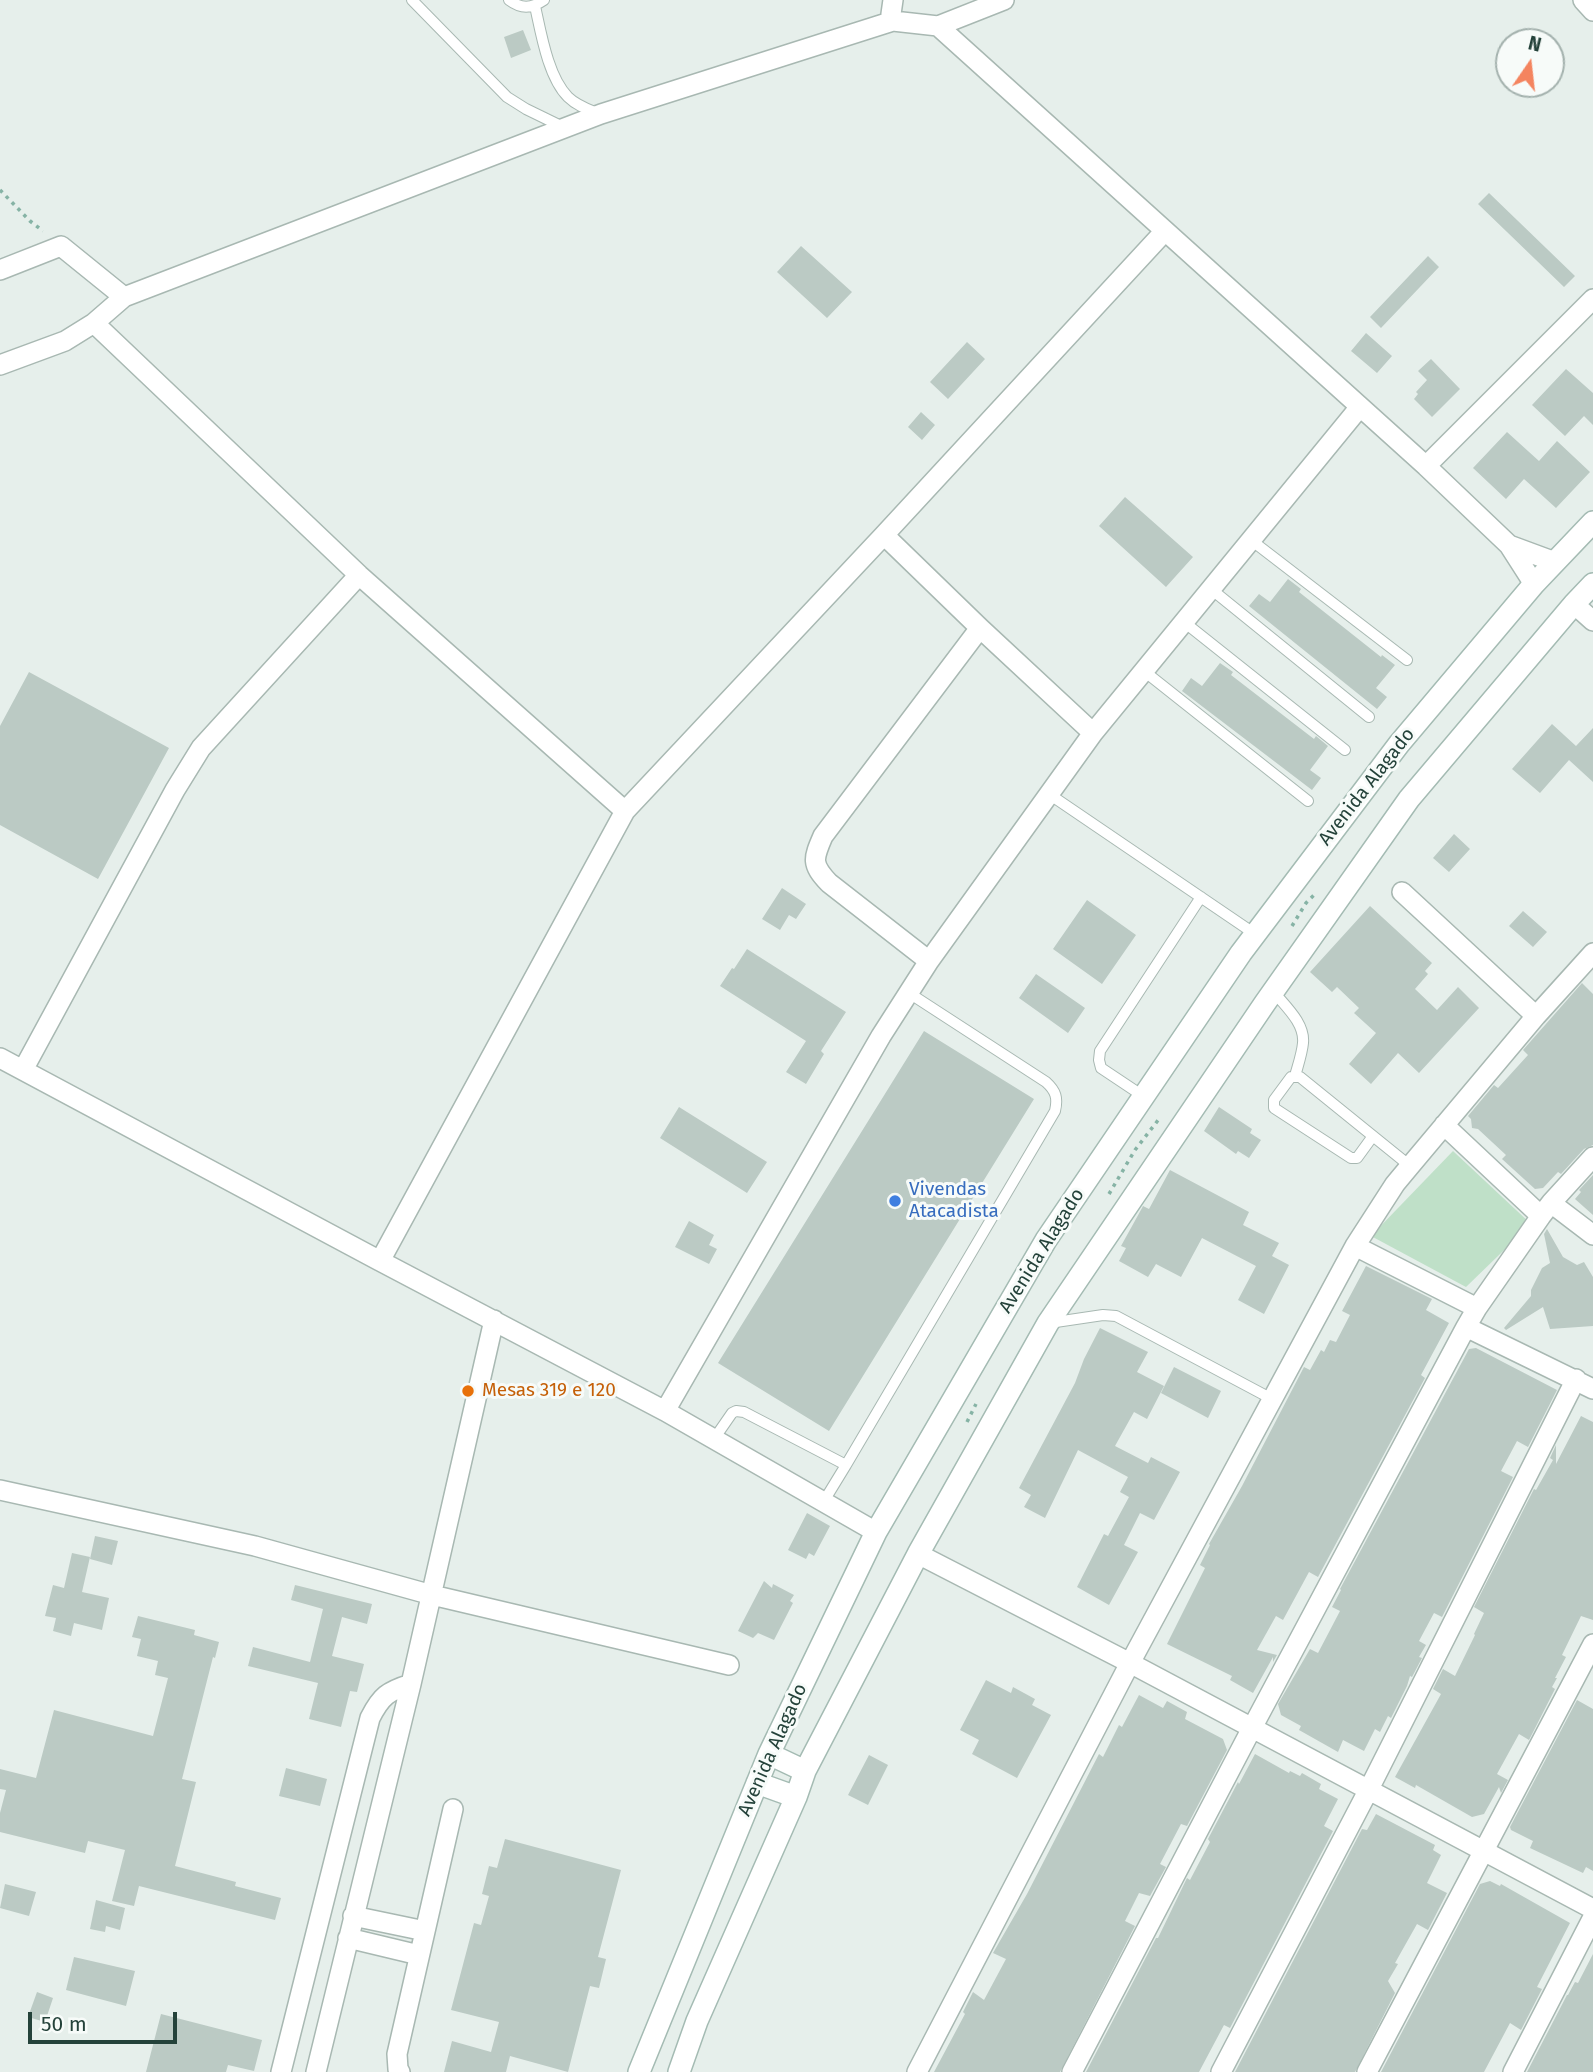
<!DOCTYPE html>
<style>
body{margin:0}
#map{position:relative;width:1593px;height:2072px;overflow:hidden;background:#e6efeb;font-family:"Fira Sans",sans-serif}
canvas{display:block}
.north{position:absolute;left:1495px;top:28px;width:70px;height:70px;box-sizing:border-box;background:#f7fbf9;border:2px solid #a3b1ad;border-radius:50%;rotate:14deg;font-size:19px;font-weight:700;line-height:28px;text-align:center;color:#24423a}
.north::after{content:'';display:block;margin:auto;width:24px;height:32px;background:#f4845f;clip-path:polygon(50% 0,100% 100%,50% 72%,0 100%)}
.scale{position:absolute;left:28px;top:2012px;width:149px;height:32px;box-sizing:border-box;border:4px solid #24423a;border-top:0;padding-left:9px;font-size:21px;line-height:24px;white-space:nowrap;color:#24423a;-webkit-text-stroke:5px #f7fbf9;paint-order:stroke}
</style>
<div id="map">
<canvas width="1593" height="2072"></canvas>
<div class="north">N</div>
<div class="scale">50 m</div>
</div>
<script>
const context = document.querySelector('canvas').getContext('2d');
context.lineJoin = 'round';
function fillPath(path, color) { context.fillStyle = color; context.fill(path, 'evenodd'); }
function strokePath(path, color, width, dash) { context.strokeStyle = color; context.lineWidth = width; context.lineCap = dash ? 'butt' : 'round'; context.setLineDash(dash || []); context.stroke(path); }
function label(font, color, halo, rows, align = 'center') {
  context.font = font + ' "Fira Sans",sans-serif'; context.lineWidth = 6; context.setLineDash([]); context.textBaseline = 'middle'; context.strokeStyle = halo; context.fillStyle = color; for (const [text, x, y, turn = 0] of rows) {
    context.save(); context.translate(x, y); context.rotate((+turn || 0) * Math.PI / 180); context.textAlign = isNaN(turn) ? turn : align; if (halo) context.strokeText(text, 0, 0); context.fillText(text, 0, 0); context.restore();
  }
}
const green = new Path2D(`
 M1453 1151 1531 1224 1466 1287 1371 1236Z`);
const building = new Path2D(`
 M523 30 531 50 511 58 504 37Z
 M1489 193 1575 276 1564 287 1478 204Z
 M801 246 852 292 827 318 777 272Z
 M1428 256 1439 267 1381 328 1370 317Z
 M1366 333 1392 356 1377 373 1351 351Z
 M967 342 985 359 948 399 930 382Z
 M1431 359 1460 389 1432 417 1414 399 1418 394 1416 392 1427 380 1418 371Z
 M1566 369 1593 393V425L1584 416 1565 436 1532 405Z
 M921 412 935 425 922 440 908 427Z
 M1507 432 1539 461 1557 441 1590 472 1556 508 1524 479 1506 499 1473 468Z
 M1125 497 1193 557 1166 587 1099 526Z
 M1288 579 1301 589 1299 592 1381 657 1382 655 1395 665 1376 688 1387 697 1377 709 1249 606 1259 594 1270 602Z
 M1220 663 1233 672 1231 675 1314 739 1316 736 1328 746 1310 770 1321 778 1312 790 1182 691 1191 678 1202 686Z
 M29 672 169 748 98 879 0 825V726Z
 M1552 724 1576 746 1593 728V782L1569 760 1540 793 1512 769Z
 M1454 834 1470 849 1449 872 1433 858Z
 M782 888 806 904 796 919 789 915 780 930 762 919Z
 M1087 900 1136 935 1102 984 1053 949Z
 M1370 906 1432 963 1425 971 1428 974 1415 989 1437 1010 1458 987 1479 1008 1419 1073 1398 1053 1371 1084 1349 1064 1376 1033 1354 1013 1359 1008 1337 987 1332 992 1310 972Z
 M1523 911 1547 932 1533 947 1509 926Z
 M747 949 846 1012 821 1051 824 1054 806 1084 786 1072 806 1041 720 986 732 968 734 969Z
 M1036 974 1085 1008 1068 1033 1019 998Z
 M1582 983 1593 994V1145L1584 1149 1561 1174 1558 1172 1543 1188 1535 1189 1502 1159 1506 1155 1478 1129 1472 1128 1471 1119 1468 1116 1494 1085 1498 1088 1528 1055 1523 1050Z
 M924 1031 1034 1099 829 1431 718 1363Z
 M679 1107 767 1162 747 1193 660 1138Z
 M1219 1107 1252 1129 1250 1133 1261 1140 1249 1158 1238 1151 1236 1154 1204 1131Z
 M1170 1170 1249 1212 1243 1225 1279 1243 1272 1256 1289 1265 1264 1314 1238 1300 1256 1266 1202 1238 1181 1277 1156 1264 1148 1277 1119 1261 1126 1248 1121 1246 1142 1208 1143 1206 1149 1209Z
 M1593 1175V1215L1575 1199 1581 1192 1579 1190Z
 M689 1221 714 1235 709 1245 717 1249 709 1264 675 1247Z
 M1547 1229 1563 1257 1577 1265 1584 1262 1593 1277V1326L1550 1329 1543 1307 1506 1330 1504 1328 1531 1296V1290L1542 1268 1550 1263 1544 1234Z
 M1366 1266 1432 1299 1426 1310 1449 1323 1421 1375 1425 1378 1318 1577 1309 1572 1283 1620 1276 1616 1257 1650 1277 1655 1273 1662V1657L1253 1693 1230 1680 1232 1676 1167 1644 1205 1568 1200 1565 1210 1545 1209 1544 1242 1486 1304 1367 1310 1370 1321 1350 1324 1352 1330 1340 1336 1342 1350 1315 1342 1311Z
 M1100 1328 1148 1352 1137 1372 1164 1386 1147 1419 1134 1412 1115 1446 1148 1463 1151 1457 1180 1472 1154 1520 1140 1513 1124 1545 1138 1552 1109 1605 1077 1587 1104 1534 1108 1536 1129 1497 1120 1492 1128 1477 1078 1450 1045 1518 1024 1507 1031 1495 1019 1488 1075 1383 1084 1359Z
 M1476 1348 1557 1390 1528 1447 1517 1441 1501 1471 1513 1477 1442 1617 1434 1613 1419 1641 1426 1645 1419 1657 1422 1658 1412 1677 1410 1676 1407 1686 1391 1718 1388 1716 1380 1732 1375 1729 1364 1751 1343 1740 1338 1752 1299 1730 1301 1726 1281 1715 1278 1704 1310 1649 1318 1653 1340 1611 1332 1607 1341 1590 1340 1589 1469 1349Z
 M1174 1367 1221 1391 1208 1418 1161 1393Z
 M1581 1416 1593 1422V1620L1581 1616 1562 1655 1566 1657 1555 1678H1557L1552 1687 1555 1689 1529 1740 1519 1734 1497 1774 1508 1780 1501 1793 1499 1787 1484 1814 1472 1817 1416 1785 1415 1788 1395 1777 1441 1694 1433 1689 1443 1669 1455 1676 1475 1635 1474 1634 1484 1613 1474 1607 1534 1489 1536 1490 1553 1460 1550 1458 1556 1445V1464Z
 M807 1513 830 1526 814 1556 809 1553 806 1559 788 1550Z
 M95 1536 118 1541 112 1565 90 1559Z
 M72 1553 90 1557 82 1592 109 1598 102 1630 74 1623 71 1636 53 1631 56 1618 45 1616 53 1585 64 1588Z
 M764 1581 772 1588 773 1584 794 1595 790 1601 793 1603 774 1640 758 1633 753 1638 738 1631Z
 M295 1585 372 1604 367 1624 342 1617 332 1656 364 1664 357 1692 350 1691 341 1727 309 1719 318 1683 248 1666 253 1647 310 1662 323 1609 291 1600Z
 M138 1616 195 1630 194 1635 219 1642 215 1658 213 1657 182 1779 196 1782 175 1866 236 1882 235 1886 281 1898 275 1920 139 1886 134 1906 112 1901 125 1850 88 1841 85 1853 0 1832V1813L6 1790 0 1789V1769L36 1778 54 1710 153 1736 168 1678 155 1675 158 1661 137 1656 141 1639 132 1637Z
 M986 1680 1011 1693 1013 1687 1035 1699 1032 1705 1051 1715 1017 1778 972 1754 979 1740 960 1730Z
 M1139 1695 1163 1708 1167 1701 1187 1712 1185 1719 1223 1739 1227 1750 1187 1826 1181 1824 1160 1864 1166 1867 1150 1896 1139 1893 1125 1921 1135 1926 1060 2072H934L965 2014 963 2012 973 1992 984 2000 1006 1959 993 1953 1027 1894 1099 1754 1103 1757 1119 1725 1122 1727Z
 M1577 1700 1593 1709V1871L1586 1867 1583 1873 1530 1848 1533 1841 1511 1830 1510 1827Z
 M1255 1754 1289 1773 1290 1771 1300 1776 1302 1773 1321 1784 1319 1789 1338 1799 1324 1826 1333 1831 1230 2028 1224 2025 1199 2072H1086L1156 1938H1158L1187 1878 1190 1880 1210 1842 1208 1839 1238 1782 1239 1784Z
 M869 1755 888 1765 868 1805 848 1795Z
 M286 1768 327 1779 320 1806 279 1796Z
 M1376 1814 1435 1845 1433 1850 1441 1855 1427 1883 1447 1893 1428 1930 1417 1924 1395 1963 1398 1964 1388 1981 1395 1993 1355 2072H1235L1362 1829 1367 1830Z
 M505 1839 621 1870 598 1957 606 1959 599 1988 590 1986 568 2072 510 2056 506 2072H444L452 2041 491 2052 499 2022 451 2010 474 1923 481 1925 489 1896 482 1894 489 1866 497 1868Z
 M1490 1881 1500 1886 1501 1884 1570 1923 1537 1987 1542 1989 1521 2030 1510 2023 1484 2072H1381L1480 1884Z
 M5 1884 36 1892 29 1916 0 1908Z
 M96 1900 125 1908 120 1930 106 1926 105 1932 90 1929Z
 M1593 1954V2072H1527L1567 1995H1568L1575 1982 1578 1983Z
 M74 1957 135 1971 126 2006 66 1990Z
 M37 1992 53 1998 45 2022 28 2017Z
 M161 2014 262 2040 254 2071 228 2065 226 2072H146Z`);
const path = new Path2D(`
 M0 190 30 221 43 231
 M1292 926 1306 903 1314 895
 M1109 1194 1135 1150 1159 1119
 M967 1422 976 1404`);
const service = new Path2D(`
 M412 0 507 97 526 109 565 128
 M509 0C521 9 531 9 544 0
 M535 6C541 33 548 77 568 97 576 105 587 109 597 113
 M1251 540 1407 660
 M1211 589 1369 717
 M1184 622 1345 750
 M1144 671 1308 801
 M1049 794 1255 934
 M1273 991C1285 1006 1305 1023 1303 1043 1302 1054 1298 1065 1295 1076
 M1143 1096 1101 1068 1099 1060 1100 1051 1201 897
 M1373 1136 1357 1158H1351L1274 1108V1100L1291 1077H1300L1410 1166
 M1049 1323 1103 1315 1116 1316 1272 1399
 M714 1439 732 1413 736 1411 744 1412 846 1465 1055 1111C1058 1098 1056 1091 1046 1082L909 993
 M824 1501 846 1465`);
const minor = new Path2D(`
 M893 0 891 14 893 21 938 26
 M1004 0 938 26 1426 466 1509 545 1534 584
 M1583 0 1593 11
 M0 270 61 246 124 297
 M94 323 124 297 601 114 893 21
 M0 365 65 341 94 323 359 575 625 811
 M1426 466 1593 299
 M884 535 980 628 1093 733
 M1509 545 1555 562
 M1574 604 1593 621
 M1402 892 1536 1016
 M929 961 829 883C811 864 813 859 823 836L980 628
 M0 1058 380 1261
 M23 1070 175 790 201 748 359 575
 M1444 1125 1541 1216 1551 1203 1593 1235
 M1551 1203 1593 1157
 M1541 1216 1477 1308 1466 1327 1593 1389
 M1355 1246 1477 1308
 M665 1411 881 1036 929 961 1093 733 1359 408
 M0 1490 255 1546 432 1595 729 1665
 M876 1532 665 1411 380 1261 625 811 884 535 1164 232
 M918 1554 1130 1663 1593 1909
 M353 1916 425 1931
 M348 1938 419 1955
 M281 2072 370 1718C381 1696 388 1691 411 1684
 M316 2072 411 1684 494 1320
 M400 2072 398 2069 397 2054 453 1809
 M917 2072 1130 1663 1355 1246 1395 1184 1410 1166 1536 1016 1593 953
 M1072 2072 1252 1728 1466 1327
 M1221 2072 1368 1791 1576 1379
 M1367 2072 1593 1644
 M1513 2072 1593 1917`);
const secondary = new Path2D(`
 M769 1754 805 1771
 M757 1783 796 1797
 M639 2072 769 1754 876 1532 1046 1240 1241 953 1399 744 1534 584 1593 522
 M679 2072 697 2021 796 1797 805 1771 918 1554 1048 1323 1265 1003 1409 799 1574 604 1593 584`);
const markers = [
 [895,1201,7,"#3f7fe0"],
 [468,1391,7,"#e8710a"]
];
const streetNames = [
 ["Avenida Alagado",1367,787,-52],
 ["Avenida Alagado",1042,1251,-58],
 ["Avenida Alagado",773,1750,-66]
];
const shopNames = [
 ["Vivendas",909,1190],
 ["Atacadista",909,1212]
];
const foodNames = [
 ["Mesas 319 e 120",482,1391]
];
fillPath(green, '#bfe0c8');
fillPath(building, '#bbcac4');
strokePath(service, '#a8b8b2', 12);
strokePath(minor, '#a8b8b2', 22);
strokePath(secondary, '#a4bbb3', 24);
strokePath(path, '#86b3a5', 3.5, [3.5, 5]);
strokePath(service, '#fff', 10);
strokePath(minor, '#fff', 19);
strokePath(secondary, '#fff', 21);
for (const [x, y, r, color] of markers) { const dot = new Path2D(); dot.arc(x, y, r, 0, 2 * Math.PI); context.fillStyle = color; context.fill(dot); strokePath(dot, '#f7fbf9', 2.5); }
label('19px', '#24423a', '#f7fbf9', streetNames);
label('19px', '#366cbe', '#f7fbf9', shopNames, 'left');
label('19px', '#c56008', '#f7fbf9', foodNames, 'left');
</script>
